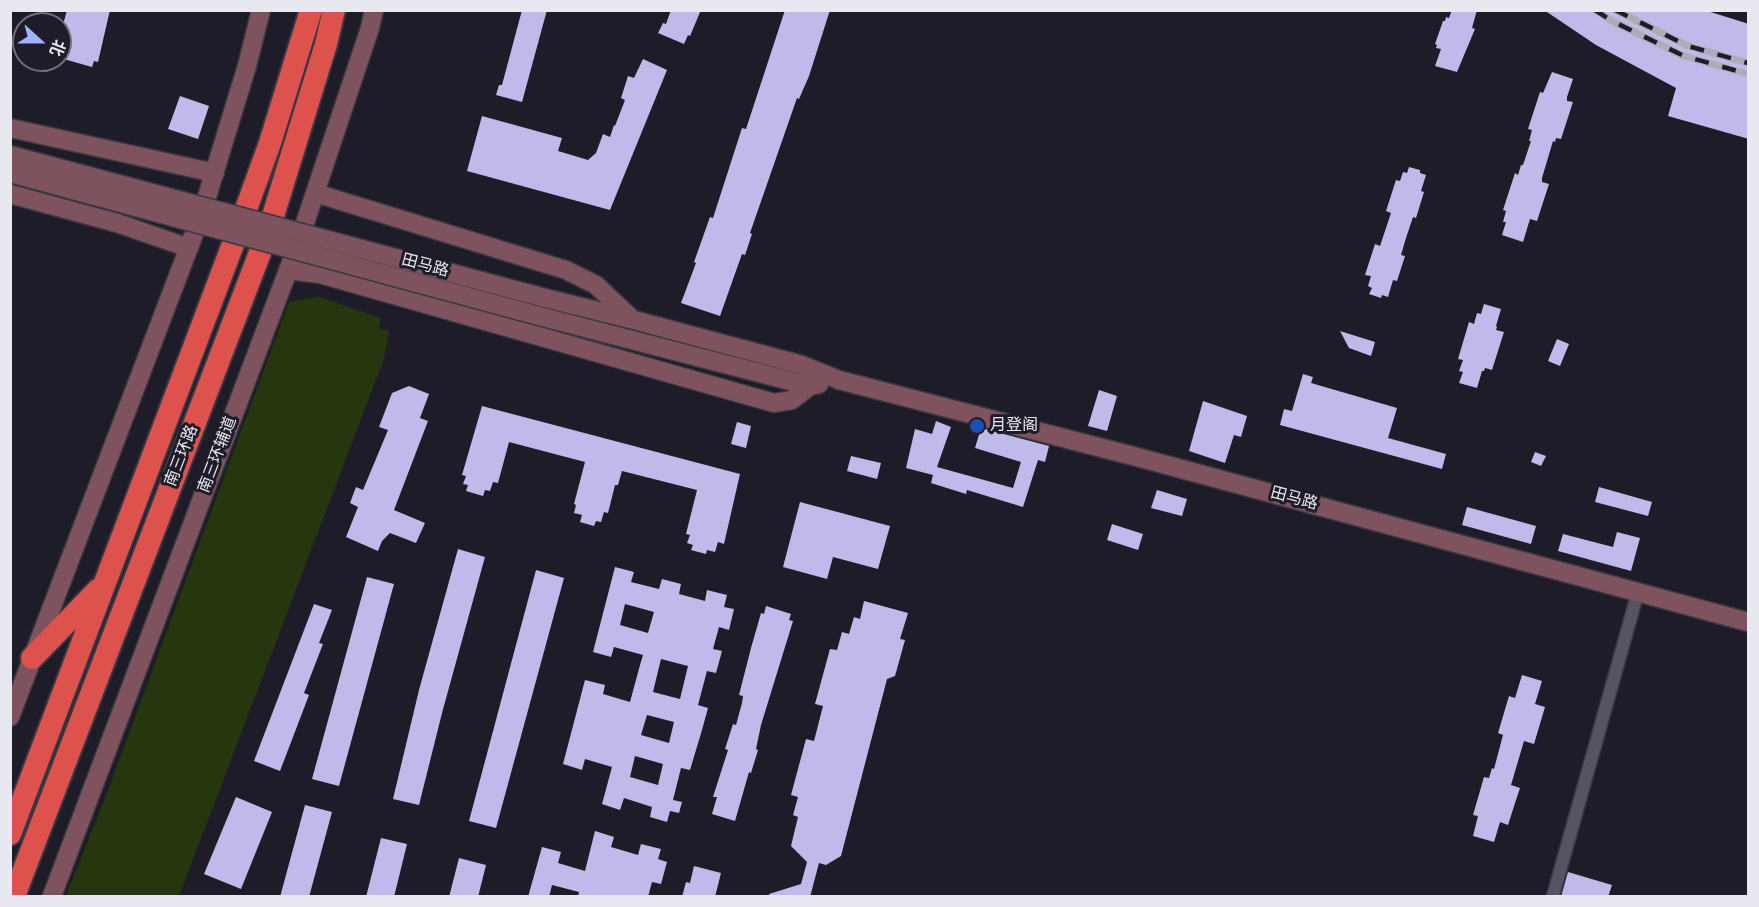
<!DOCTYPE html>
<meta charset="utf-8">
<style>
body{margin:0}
#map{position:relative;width:1759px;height:907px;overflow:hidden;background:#1e1c29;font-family:Poppins,"Noto Sans SC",sans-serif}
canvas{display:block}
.frame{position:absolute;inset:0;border:12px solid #e8e8f1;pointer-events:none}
.north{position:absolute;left:12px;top:12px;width:60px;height:60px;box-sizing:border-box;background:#1e1c29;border:2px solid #6f6e79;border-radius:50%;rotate:111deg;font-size:16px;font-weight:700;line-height:24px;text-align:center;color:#e8e8f1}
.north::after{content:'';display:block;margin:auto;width:21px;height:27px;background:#a0b3fd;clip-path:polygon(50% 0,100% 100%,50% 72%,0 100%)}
</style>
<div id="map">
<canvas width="1759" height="907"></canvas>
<div class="frame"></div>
<div class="north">北</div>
</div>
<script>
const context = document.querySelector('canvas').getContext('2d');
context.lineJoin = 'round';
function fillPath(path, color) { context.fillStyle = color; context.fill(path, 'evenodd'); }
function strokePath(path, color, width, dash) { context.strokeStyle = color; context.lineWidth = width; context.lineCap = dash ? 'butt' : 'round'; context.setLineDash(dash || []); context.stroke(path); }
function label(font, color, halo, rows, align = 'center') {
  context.font = font + ' Poppins,"Noto Sans SC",sans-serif'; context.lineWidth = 6; context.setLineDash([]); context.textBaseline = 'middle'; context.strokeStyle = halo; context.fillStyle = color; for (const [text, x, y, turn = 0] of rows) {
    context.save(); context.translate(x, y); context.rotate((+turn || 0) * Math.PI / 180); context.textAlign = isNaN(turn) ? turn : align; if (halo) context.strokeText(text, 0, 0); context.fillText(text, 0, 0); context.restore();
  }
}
const green = new Path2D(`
 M319 297 381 318 378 328 389 331 384 359 179 896H66L108 790 289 302Z`);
const building = new Path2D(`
 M67 10H110L98 62 94 61 92 67 60 58V36Z
 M522 10H547L522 102 496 95 499 85H502Z
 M671 10H701L690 36 688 35 684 44 658 33 663 23 666 24Z
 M785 10H830L809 76 799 99 797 98 750 233 752 234 745 255 742 254 720 316 681 303 696 263 694 262 710 217 713 218 742 128 746 129Z
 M1452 10H1477L1472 28 1475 29 1457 72 1435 66 1441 49 1436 48 1437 45 1435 44 1443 21H1445L1446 17 1449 18Z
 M1544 10H1704L1749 24V139L1668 116 1676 88 1596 45Z
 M643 59 667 70 610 210 467 171 482 116 562 138 558 151 588 160 596 153 603 134 610 137 614 125 615 126 625 100 621 98 628 76 634 78Z
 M1552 72 1573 79 1567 97V101L1573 102 1561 139 1556 138 1555 142 1553 141 1542 178V182L1549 184 1537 221 1530 219 1523 242 1502 235 1506 222H1503L1506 211 1503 210 1515 173 1518 175 1521 165H1523L1531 141H1529L1532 130 1528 129 1540 92 1543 93Z
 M180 96 209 106 198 139 168 129Z
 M1409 167 1420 170V173L1426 175 1421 191 1424 192 1416 218 1413 217 1406 238 1401 255 1405 256 1397 281 1393 280 1388 297 1382 295 1381 298 1369 294 1372 288 1368 286 1371 276 1365 275 1375 244 1380 246 1391 213 1386 211 1396 180 1400 181 1403 172 1407 173Z
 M1484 304 1501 309 1496 326 1497 327 1496 330 1504 332 1492 370 1485 368 1484 371H1482L1477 388 1459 383 1463 372 1459 371 1463 360 1458 359 1469 322 1474 324 1477 313 1481 314Z
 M1340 331 1375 342 1371 356 1349 348Z
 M1557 339 1569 344 1560 366 1548 361Z
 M1303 374 1313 377 1311 383 1397 408 1388 438 1446 454 1442 469 1280 425 1284 409 1292 411Z
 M409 386 429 394 420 418 428 421 394 510 425 523 416 543 390 533 382 541 378 551 346 537 358 507 350 503 356 487 363 490 388 430 379 427 392 393Z
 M1099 390 1117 396 1107 431 1088 426Z
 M1203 401 1247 416 1241 437 1234 435 1225 463 1189 451Z
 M482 406 740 474 724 544 718 542 715 552 707 550 706 554 691 550 693 545 687 543 690 535 686 534 697 490 622 471 618 485H615L608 513 604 512 601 522 596 521 594 526 580 522 582 515 574 513 576 505 574 504 585 462 509 442 498 483 493 482 490 491 485 490 483 496 466 491 468 485 463 484 466 476 462 475Z
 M936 421 951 427 937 467 1013 488 1021 462 975 448 981 428 1049 446 1045 462 1038 460 1023 507 967 490 966 494 931 483 933 475 906 468 915 429 932 434Z
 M737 422 751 426 746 448 731 444Z
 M1535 452 1546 456 1541 466 1531 462Z
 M851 456 881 463 877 479 847 471Z
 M1599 487 1652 502 1648 516 1595 502Z
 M1157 490 1187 499 1182 516 1151 508Z
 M800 502 890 526 878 569 833 557 827 579 783 567Z
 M1467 507 1536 526 1531 544 1462 525Z
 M1112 524 1143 534 1138 550 1107 540Z
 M1617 532 1640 538 1631 571 1558 551 1563 534 1613 547Z
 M458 549 485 557 442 713 419 805 393 799 419 690Z
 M615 567 634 572 631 582 659 589 662 579 681 584 679 594 705 601 707 590 727 595 724 607 734 609 729 630 719 627 713 649 722 651 716 673 707 671 698 705 708 708 702 730 690 770 681 768 673 800 682 802 679 813 670 811 667 822 650 817 652 807 624 798 620 810 602 804 612 767 585 759 582 770 563 764 585 680 605 685 603 694 630 702 640 665 643 655 614 647 611 657 593 652ZM625 604 654 612 648 633 620 625ZM661 659 688 666 680 699 653 692ZM647 715 674 722 669 743 641 735ZM635 756 663 764 658 785 630 777Z
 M536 570 564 578 496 828 469 821Z
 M367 577 394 584 339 786 312 779Z
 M864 601 908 613 900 639 905 640 895 676 887 679 841 856 826 865 819 863 810 897H770L769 894 801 884 807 862 791 846 798 817 793 815 798 797 791 795 806 739 814 741 823 706 815 704 830 649 837 650 842 632 849 634 854 617 860 619Z
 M314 604 332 610 319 643 323 644 304 693 309 695 280 771 254 761Z
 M766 606 791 614 789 620 793 621 761 725 756 749 758 750 751 773 749 772 735 821 712 814 717 797H713L728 750 725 749 733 724 736 725 742 703 743 696 739 695 751 648 761 613 764 614Z
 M1522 675 1542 681 1535 704 1545 707 1534 744 1524 741 1511 785 1520 788 1516 800 1508 825 1500 822 1494 842 1473 836 1478 816 1473 815 1484 777 1489 778 1492 768 1494 769 1503 735 1498 733 1509 696 1515 698Z
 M236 797 272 812 241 889 204 874Z
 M305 805 332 812 309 897H280Z
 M595 831 614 837 611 847 638 855 641 844 661 849 658 859 667 862 661 884 652 882 648 897H578L579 892 552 885 549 897H528L542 847 561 852 558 863 585 871Z
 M381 838 407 844 394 897H366Z
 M459 858 486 865 478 897H449Z
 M694 866 721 873 715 897H682L686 882 690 883Z
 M1568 872 1612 885 1608 897H1561Z`);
const street = new Path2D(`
 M1553 896 1638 592`);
const secondary = new Path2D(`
 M10 128 215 173
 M315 193 566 270 596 285 632 319
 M10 194 117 223 189 248
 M288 270 320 274 774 403 792 400 810 386
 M545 298 634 320 802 365 839 380 1137 457 1748 622
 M539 316 810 386 819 384
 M10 717 202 213 247 66 261 10
 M52 896 298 244 370 28 374 10`);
const highway = new Path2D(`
 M32 658 98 590
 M10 834 241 223 270 143 311 10
 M14 896 269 229 326 44 334 10`);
const rail = new Path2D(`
 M1595 10 1612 21 1684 56 1748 74
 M1615 10 1688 46 1748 63`);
const secondaryBridge = new Path2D(`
 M10 155 545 298
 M10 173 539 316`);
const markers = [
 [977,426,8,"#1a4fb4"]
];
const streetNames = [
 ["田马路",425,266,15],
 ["南三环辅道",218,455,-69],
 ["南三环路",182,456,-69],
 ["田马路",1294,499,15]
];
const poiNames = [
 ["月登阁",990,426]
];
fillPath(green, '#263710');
fillPath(building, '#c0baea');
strokePath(street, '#393842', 15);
strokePath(secondary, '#393842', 21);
strokePath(highway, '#393842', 26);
strokePath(street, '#555463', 12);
strokePath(secondary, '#7e535d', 18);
strokePath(highway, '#de524e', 22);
strokePath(rail, '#adacb7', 7);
strokePath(rail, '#1e1c29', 4.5, [14]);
strokePath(secondaryBridge, '#393842', 21, []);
strokePath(secondaryBridge, '#7e535d', 18);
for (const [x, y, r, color] of markers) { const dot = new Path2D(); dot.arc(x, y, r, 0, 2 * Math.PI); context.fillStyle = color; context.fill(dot); strokePath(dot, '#1e1c29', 2); }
label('16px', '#e8e8f1', '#1e1c29', streetNames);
label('16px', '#e8e8f1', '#1e1c29', poiNames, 'left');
</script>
